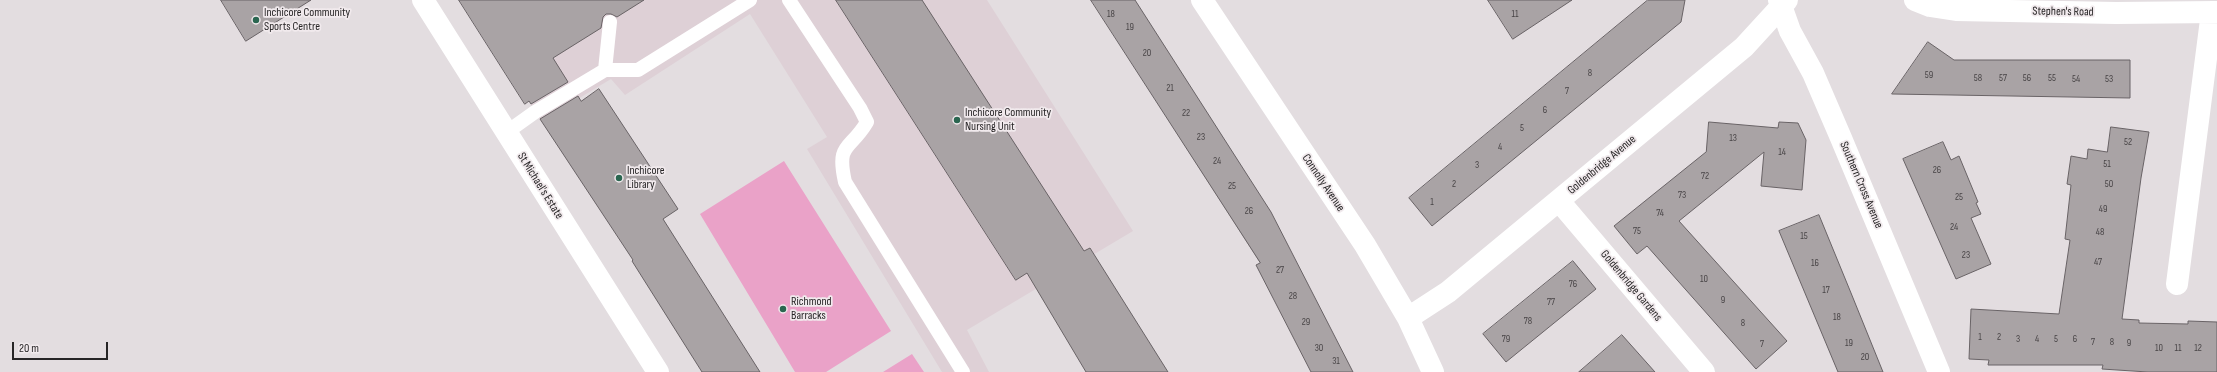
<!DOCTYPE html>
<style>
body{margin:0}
#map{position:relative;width:2217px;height:372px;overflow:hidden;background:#e3dde0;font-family:"Sofia Sans Condensed",sans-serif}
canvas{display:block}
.scale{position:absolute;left:12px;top:342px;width:96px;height:18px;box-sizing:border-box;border:2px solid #272526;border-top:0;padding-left:5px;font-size:12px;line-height:14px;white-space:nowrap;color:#272526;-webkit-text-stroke:3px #f1eaed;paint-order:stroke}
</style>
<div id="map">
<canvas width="2217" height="372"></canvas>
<div class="scale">20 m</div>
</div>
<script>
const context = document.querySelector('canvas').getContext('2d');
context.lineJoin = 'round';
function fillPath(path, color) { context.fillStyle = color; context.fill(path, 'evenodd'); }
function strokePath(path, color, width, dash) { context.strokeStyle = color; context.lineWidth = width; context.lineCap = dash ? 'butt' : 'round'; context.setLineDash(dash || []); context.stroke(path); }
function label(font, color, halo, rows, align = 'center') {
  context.font = font + ' "Sofia Sans Condensed",sans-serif'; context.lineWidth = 3.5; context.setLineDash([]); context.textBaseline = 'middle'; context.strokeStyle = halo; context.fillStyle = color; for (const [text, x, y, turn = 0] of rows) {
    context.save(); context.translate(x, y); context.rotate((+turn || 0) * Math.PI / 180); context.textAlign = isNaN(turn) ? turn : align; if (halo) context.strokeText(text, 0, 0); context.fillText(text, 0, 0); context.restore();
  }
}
const built = new Path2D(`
 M464 0H987L1133 231 967 330 989 372H942L807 149 827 137 750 14 625 95 611 79 541 121Z`);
const green = new Path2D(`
 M784 161 891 331 826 372H795L700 214Z
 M912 354 924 372H883Z`);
const building = new Path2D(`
 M221 0H311L246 41Z
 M459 0H644L617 17 611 14H606L603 17 601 28 553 58 568 82 531 104 529 101 525 104Z
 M836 0H922L1084 251 1090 248 1168 372H1086L1027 273 1016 280Z
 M1091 0H1135L1271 212 1353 372H1311L1256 265 1260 263Z
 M1488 0H1572L1513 39Z
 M1648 0H1685L1681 22 1432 226 1409 198Z
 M1928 42 1954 60H2130V98L1892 94Z
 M599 89 678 209 663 219 760 372H702L632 261 633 260 540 119 578 96 581 101Z
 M1709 122 1778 128 1779 122 1798 123 1806 140 1802 190 1761 186 1764 152 1679 221 1787 341 1756 369 1647 246 1637 254 1614 226 1706 152Z
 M2111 127 2149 132 2141 178 2122 319 2139 320V323L2188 324V321L2217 322V372H2148L2102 369 2103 365H1988L1989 360 1969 359 1971 309 2059 314 2070 240 2065 239 2071 185 2067 184 2071 156 2087 159 2088 149 2107 152Z
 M1943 142 1951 160 1959 156 1978 202 1976 203 1981 214 1971 218 1991 264 1956 279 1903 159Z
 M1819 215 1851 293 1883 372H1838L1779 231Z
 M1573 261 1596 289 1506 362 1483 334Z
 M1622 335 1655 372H1579Z`);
const lane = new Path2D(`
 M789 0 860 108 867 122C850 151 836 142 845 182L963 372
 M605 70 610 22
 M507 132 535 112 605 70H638L750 0`);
const street = new Path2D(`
 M423 0 658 372
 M1202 0 1365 245 1408 318 1433 372
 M1779 0 1790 31 1813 73 1841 138 1939 372
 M1915 0 1930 6 1956 10 2116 13 2217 12
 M1559 201 1704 372
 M2177 284 2212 12
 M1408 318 1448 292 1744 47 1787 0`);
const markers = [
 [256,20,4,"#2a6650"],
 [957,120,4,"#2a6650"],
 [619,178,4,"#2a6650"],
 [783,309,4,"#2a6650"]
];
const numberNames = [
 ["18",1111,14],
 ["11",1515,14],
 ["19",1130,27],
 ["20",1147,53],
 ["8",1590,73],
 ["59",1929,75],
 ["58",1978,78],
 ["57",2003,78],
 ["56",2027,78],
 ["55",2052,78],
 ["54",2076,79],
 ["53",2109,79],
 ["21",1170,88],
 ["7",1567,91],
 ["6",1545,110],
 ["22",1186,113],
 ["5",1522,128],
 ["23",1201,137],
 ["13",1733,138],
 ["52",2128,142],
 ["4",1500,147],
 ["14",1782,152],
 ["24",1217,161],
 ["51",2107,164],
 ["3",1477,165],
 ["26",1937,170],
 ["72",1705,176],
 ["2",1454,184],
 ["50",2109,184],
 ["25",1232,186],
 ["73",1682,195],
 ["25",1959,197],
 ["1",1432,202],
 ["49",2103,209],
 ["26",1249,211],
 ["74",1660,213],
 ["24",1954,227],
 ["75",1637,231],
 ["48",2100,232],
 ["15",1804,236],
 ["23",1966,255],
 ["47",2098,262],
 ["16",1815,263],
 ["27",1280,270],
 ["10",1704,279],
 ["76",1573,284],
 ["17",1826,290],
 ["28",1293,296],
 ["9",1723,300],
 ["77",1551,302],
 ["18",1837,317],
 ["78",1528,321],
 ["29",1306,322],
 ["8",1743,323],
 ["1",1980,337],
 ["2",1999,337],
 ["79",1506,339],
 ["3",2018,339],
 ["4",2037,339],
 ["5",2056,339],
 ["6",2075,339],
 ["7",2093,342],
 ["8",2112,342],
 ["19",1849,343],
 ["9",2129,343],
 ["7",1762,344],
 ["30",1319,348],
 ["10",2159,348],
 ["11",2178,348],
 ["12",2198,348],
 ["20",1865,357],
 ["31",1336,361]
];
const streetNames = [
 ["Stephen's Road",2063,12,1],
 ["Goldenbridge Avenue",1602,165,-40],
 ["Connolly Avenue",1323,183,56],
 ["Southern Cross Avenue",1861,185,67],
 ["St Michael's Estate",540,186,58],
 ["Goldenbridge Gardens",1631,286,50]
];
const poiNames = [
 ["Inchicore Community",264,13],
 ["Sports Centre",264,27],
 ["Inchicore Community",965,113],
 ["Nursing Unit",965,127],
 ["Inchicore",627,171],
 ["Library",627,185],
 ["Richmond",791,302],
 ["Barracks",791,316]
];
fillPath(built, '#ded0d6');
fillPath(green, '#eaa2c8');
fillPath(building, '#a9a3a5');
strokePath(building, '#696366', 1);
strokePath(lane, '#fff', 14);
strokePath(street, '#fff', 22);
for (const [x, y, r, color] of markers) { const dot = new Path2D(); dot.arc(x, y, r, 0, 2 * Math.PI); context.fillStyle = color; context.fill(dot); strokePath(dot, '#f1eaed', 1.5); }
label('10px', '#484446', null, numberNames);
label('12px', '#272526', '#f1eaed', streetNames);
label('12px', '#272526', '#f1eaed', poiNames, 'left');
</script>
